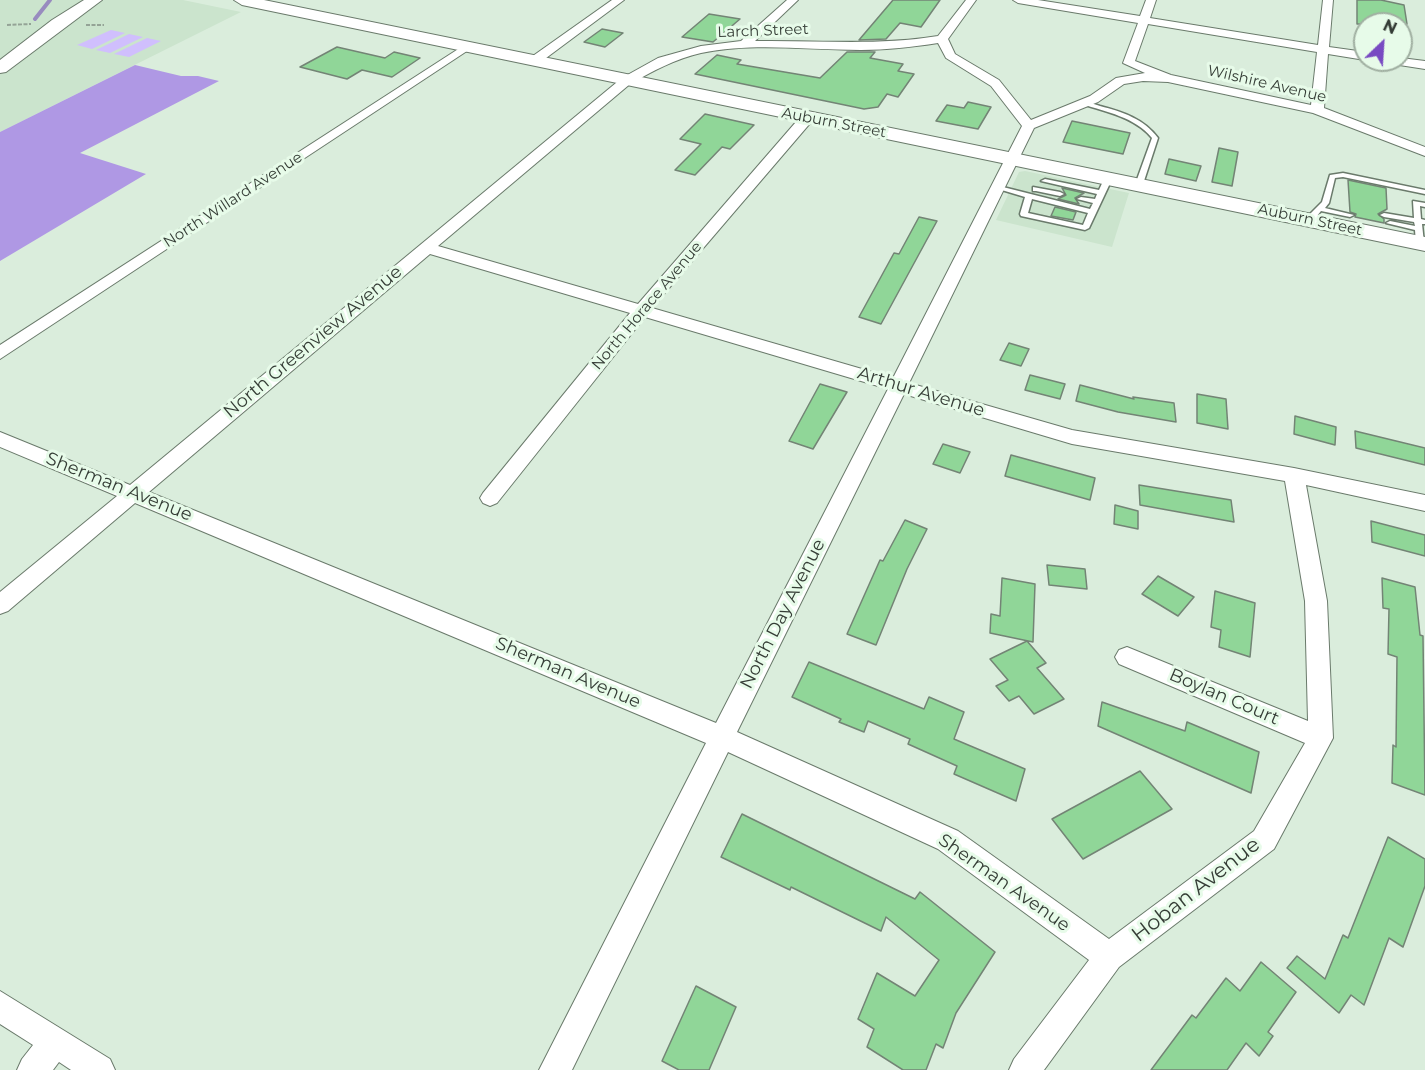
<!DOCTYPE html>
<style>
body{margin:0}
#map{position:relative;width:1425px;height:1070px;overflow:hidden;background:#daeddc;font-family:Montserrat,sans-serif}
canvas{display:block}
.north{position:absolute;left:1353px;top:12px;width:60px;height:60px;box-sizing:border-box;background:#e7fbe9;border:2px solid #a0afa1;border-radius:50%;rotate:25deg;font-size:16px;font-weight:700;line-height:24px;text-align:center;color:#353d36}
.north::after{content:'';display:block;margin:auto;width:21px;height:27px;background:#784ac2;clip-path:polygon(50% 0,100% 100%,50% 72%,0 100%)}
</style>
<div id="map">
<canvas width="1425" height="1070"></canvas>
<div class="north">N</div>
</div>
<script>
const context = document.querySelector('canvas').getContext('2d');
context.lineJoin = 'round';
function fillPath(path, color) { context.fillStyle = color; context.fill(path, 'evenodd'); }
function strokePath(path, color, width, dash) { context.strokeStyle = color; context.lineWidth = width; context.lineCap = dash ? 'butt' : 'round'; context.setLineDash(dash || []); context.stroke(path); }
function label(font, color, halo, rows, align = 'center') {
  context.font = font + ' Montserrat,sans-serif'; context.lineWidth = 6; context.setLineDash([]); context.textBaseline = 'middle'; context.strokeStyle = halo; context.fillStyle = color; for (const [text, x, y, turn = 0] of rows) {
    context.save(); context.translate(x, y); context.rotate((+turn || 0) * Math.PI / 180); context.textAlign = isNaN(turn) ? turn : align; if (halo) context.strokeText(text, 0, 0); context.fillText(text, 0, 0); context.restore();
  }
}
const built = new Path2D(`
 M0 0H183L241 12 0 132Z
 M1025 171 1129 193 1112 247 996 220 1019 172Z`);
const green = new Path2D(`
 M111 30 125 33 92 49 77 45Z
 M129 34 143 37 110 53 96 50Z
 M147 38 161 41 129 57 114 54Z`);
const forest = new Path2D(`
 M135 65 181 76H198L219 81 80 153 146 174 0 261V132Z`);
const stream = new Path2D(`
 M35 19 50 0`);
const building = new Path2D(`
 M893 0H940L921 27 900 23 886 39 859 40Z
 M1357 0H1381L1404 5 1407 24H1357Z
 M709 14 740 19 713 42 682 37Z
 M602 29 623 33 605 47 584 42Z
 M337 47 385 58 394 52 420 58 392 77 362 70 347 79 300 67Z
 M847 52H875L870 58 903 64 898 71 914 74 898 97 887 94 878 107 864 109 695 74 717 55 741 60 737 64 820 78Z
 M968 102 991 107 978 129 936 121 947 105 964 108Z
 M705 114 754 125 730 149 722 147 695 175 675 170 701 144 680 139Z
 M1072 121 1130 133 1123 154 1063 142Z
 M1219 148 1238 152 1232 186 1212 182Z
 M1169 159 1201 166 1196 181 1165 174Z
 M1348 180 1386 188 1387 209 1378 214 1384 219V223L1355 217 1356 214 1350 212Z
 M1062 188 1084 193 1075 198 1079 204 1058 199 1066 195Z
 M1055 207 1076 212 1073 220 1051 216Z
 M919 217 937 221 881 324 859 317 894 253 899 254Z
 M1009 343 1029 349 1021 366 1000 360Z
 M1030 375 1065 384 1060 399 1025 390Z
 M820 384 847 392 813 449 789 441Z
 M1080 385 1134 399 1133 397 1174 403 1176 422 1118 412 1076 401Z
 M1197 394 1226 399 1228 429 1197 423Z
 M1295 416 1336 427 1335 445 1294 434Z
 M1355 431 1425 448V465L1356 448Z
 M943 444 970 452 960 473 933 464Z
 M1011 455 1095 478 1090 500 1005 476Z
 M1139 485 1231 500 1234 522 1140 505Z
 M1115 505 1138 511V529L1114 524Z
 M905 520 927 529 907 569 876 645 847 634 880 560 883 561Z
 M1371 521 1425 535V556L1372 542Z
 M1047 565 1085 569 1087 589 1049 585Z
 M1158 576 1194 597 1178 616 1142 594Z
 M1002 578 1035 584 1033 642 990 633 991 614 1000 616Z
 M1382 578 1415 587 1420 635 1423 636 1425 795 1392 783 1393 745 1396 747 1397 657 1388 654 1389 609 1383 608Z
 M1215 591 1255 603 1250 657 1219 647 1221 630 1211 627Z
 M1027 641 1046 663 1037 668 1064 699 1034 714 1019 696 1009 701 996 686 1008 680 990 659Z
 M809 662 924 709 929 697 964 712 954 739 1025 769 1016 801 954 774 957 766 908 744 910 739 868 721 864 732 839 722 841 719 792 697Z
 M1102 702 1185 731 1187 722 1259 752 1251 793 1098 726Z
 M1140 771 1172 809 1083 859 1052 819Z
 M742 814 915 899 920 892 995 952 956 1013 943 1048 936 1044 926 1070H903L867 1047 874 1029 858 1019 877 973 915 996 939 960 886 917 881 931 791 887 790 890 721 857Z
 M1388 837 1425 859V886L1403 947 1389 938 1364 1005 1351 995 1339 1013 1287 968 1297 956 1325 979 1343 935 1348 938Z
 M1261 962 1296 992 1268 1032 1273 1036 1259 1056 1246 1043 1227 1070H1151L1192 1015 1196 1018 1226 978 1240 991Z
 M696 986 736 1007 709 1070H679L662 1061Z`);
const path = new Path2D(`
 M7 25 31 24
 M86 25H104`);
const lane = new Path2D(`
 M1082 102C1088 102 1094 104 1100 106 1123 112 1144 119 1158 138L1142 187 1135 185 1152 138C1135 117 1106 112 1082 104Z
 M1343 173 1425 190V194L1343 177 1335 178 1329 203 1325 208 1354 215 1350 217 1321 211 1312 222H1306V218L1322 202 1330 175Z
 M1108 177 1112 179 1089 228 1085 230 1021 216 1020 214 1025 197 995 188 999 186 1090 209 1093 203 1077 199 1081 197 1095 199 1097 194 1041 181 1045 179 1099 190 1104 179ZM1032 199 1088 213 1083 225 1028 213Z
 M1033 187 1060 192 1064 194 1060 196 1036 191H1033Z
 M1413 201 1425 203V207L1420 206 1421 219 1425 220V224H1422L1424 243 1420 245 1416 243 1415 230 1386 223 1390 221 1415 226 1414 222 1384 217 1380 215 1384 213 1414 218Z`);
const street = new Path2D(`
 M612 0H624L538 64H530V58Z
 M787 0H798L755 41C817 40 877 46 938 36L966 0H976L948 39 955 54 999 80 1031 120 1090 96 1116 78 1145 73 1123 63 1138 23 1018 3 1013 0H1038L1140 16 1146 0H1156L1150 18 1318 45 1323 0H1333L1329 47 1365 52V60L1328 54 1324 108 1425 147V156L1313 113 1168 82 1143 81 1124 84 1098 102 1034 128 909 383 1072 430 1294 468 1425 495V511L1306 485 1327 601 1333 738 1274 849 1119 967 1044 1070H1009L1014 1059 1089 960 938 849 728 752 572 1070H539L706 743 135 503 8 611 0 614V592L117 496 0 447V432L130 485 622 78 658 58 701 46 741 41ZM1148 24 1317 52 1311 105 1171 75 1135 61ZM938 43 946 58 991 86 1022 126 893 378 652 308 812 121V115H802L638 304 438 246 630 84C653 71 675 59 701 53 753 42 808 50 861 50 887 50 912 47 938 43ZM430 254 630 313 483 493 480 498 483 503 490 506 497 503 645 317 888 389 716 723 149 492ZM904 394 1072 444 1285 481 1305 601 1308 721 1127 647 1119 650 1115 657 1119 664 1305 743 1254 831 1109 939 958 831 737 732Z
 M466 44 472 47 470 49 0 359V345Z
 M1401 58 1425 61V69L1393 64 1387 60H1401Z
 M0 991 110 1059 115 1070H71L59 1062 53 1070H17L22 1059 33 1045 0 1024Z`);
const secondary = new Path2D(`
 M84 0H102L6 72 0 73V60L52 20Z
 M234 0H264L1425 237V251L242 5Z`);
const farStreetnames = [
 ["Larch Street",763,31,-2],
 ["Wilshire Avenue",1267,84,13],
 ["Auburn Street",834,123,11],
 ["North Willard Avenue",233,200,-33],
 ["Auburn Street",1310,220,12],
 ["North Horace Avenue",647,306,-50]
];
const streetNames = [
 ["North Greenview Avenue",313,342,-40],
 ["Arthur Avenue",921,392,17],
 ["Sherman Avenue",119,487,22],
 ["North Day Avenue",783,614,-63],
 ["Sherman Avenue",568,673,23],
 ["Boylan Court",1224,697,23],
 ["Sherman Avenue",1004,883,35]
];
const nearStreetnames = [
 ["Hoban Avenue",1196,890,-38]
];
fillPath(built, '#cbe4cd');
fillPath(green, '#d0bffd');
fillPath(forest, '#af98e4');
strokePath(stream, '#988bbf', 4);
fillPath(building, '#90d698');
strokePath(building, '#738475', 1.5);
strokePath(lane, '#6a7a6b', 3);
strokePath(street, '#6a7a6b', 2);
strokePath(secondary, '#6a7a6b', 2);
strokePath(path, '#94a396', 2, [4, 1.5]);
fillPath(lane, '#fff');
fillPath(street, '#fff');
fillPath(secondary, '#fff');
label('15px', '#353d36', '#e7fbe9', farStreetnames);
label('18px', '#353d36', '#e7fbe9', streetNames);
label('21px', '#353d36', '#e7fbe9', nearStreetnames);
</script>
